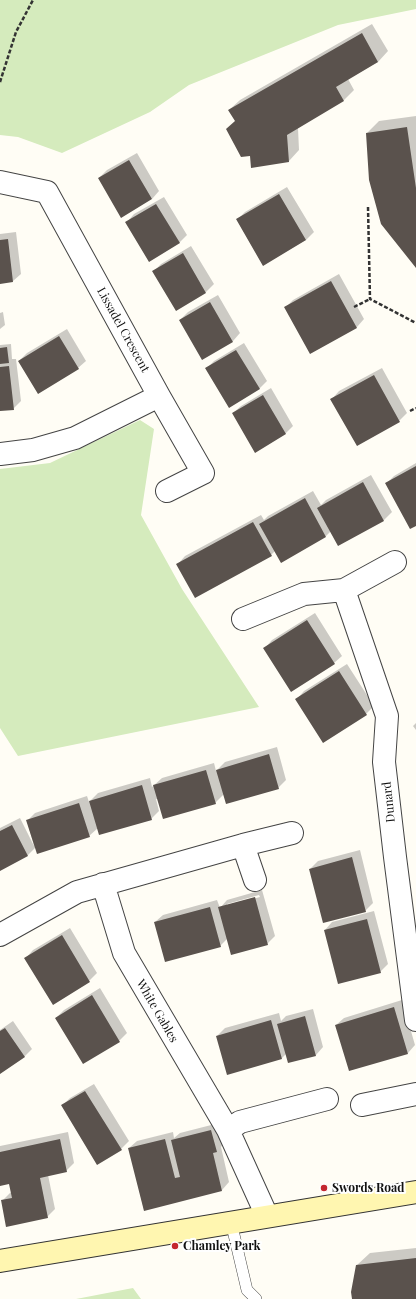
<!DOCTYPE html>
<style>
body{margin:0}
canvas{display:block;background:#fffdf5}
</style>
<canvas width="416" height="1299"></canvas>
<script>
const context = document.querySelector('canvas').getContext('2d');
context.lineJoin = 'round';
function fillPath(path, color) { context.fillStyle = color; context.fill(path, 'evenodd'); }
function strokePath(path, color, width, dash) { context.strokeStyle = color; context.lineWidth = width; context.lineCap = dash ? 'butt' : 'round'; context.setLineDash(dash || []); context.stroke(path); }
function label(font, color, halo, rows, align = 'center') {
  context.font = font + ' "Playfair Display",serif'; context.lineWidth = 4; context.setLineDash([]); context.textBaseline = 'middle'; context.strokeStyle = halo; context.fillStyle = color; for (const [text, x, y, turn = 0] of rows) {
    context.save(); context.translate(x, y); context.rotate((+turn || 0) * Math.PI / 180); context.textAlign = isNaN(turn) ? turn : align; if (halo) context.strokeText(text, 0, 0); context.fillText(text, 0, 0); context.restore();
  }
}
const green = new Path2D(`
 M0 0H416V9L338 25 189 85 150 112 62 153 18 137 0 135Z
 M140 420 154 429 141 515 182 589 259 707 18 756 0 728V469L50 463Z
 M133 1288 141 1299H76Z`);
const shadow = new Path2D(`
 M372 24 388 51 378 62 348 79 354 90 344 100 298 128 299 150 289 161 251 155 236 120 229 110 240 100Z
 M416 116V266L367 133 379 121Z
 M137 153 159 191 152 199 99 178 107 170Z
 M287 187 314 232 306 240 263 265 237 220 245 212Z
 M164 197 187 235 179 243 127 222 134 214Z
 M16 232 21 274 13 281 0 283V234Z
 M191 246 214 284 206 292 176 309 154 271 161 264Z
 M339 274 364 319 357 327 311 353 286 307 293 300Z
 M218 295 240 333 233 341 203 358 180 320 188 312Z
 M3 312 5 325 0 329V313Z
 M67 329 86 361 78 368 19 361 27 353Z
 M244 343 267 381 259 389 207 368 214 361Z
 M11 344 12 359H16L21 401 13 409 0 410V345Z
 M382 368 407 413 399 421 332 399 339 391Z
 M271 388 293 426 285 434 233 413 241 406Z
 M416 463V525L386 484 394 476Z
 M371 475 392 512 384 520 339 545 331 531 326 536 281 561 275 551 271 555 178 564 185 556 261 515 264 520 268 516 313 491 321 505 326 500Z
 M315 613 342 656 334 663 265 648 272 640Z
 M347 664 374 706 366 714 297 699 304 691Z
 M416 723V730L413 726Z
 M277 747 286 780 278 788 224 794 215 803 156 799 159 811 151 819 98 828 89 836 36 847 28 855 0 870V828L20 818 34 846 27 821 35 813 87 796 89 802 98 793 150 778 152 787 162 778 214 763 216 771 225 762Z
 M360 850 373 903 365 911 310 869 318 861Z
 M262 890 275 936 267 944 228 938 220 946 155 922 163 915 217 900 220 908 227 900ZM259 895 260 897 227 906V904Z
 M374 911 388 964 380 972 325 930 332 922Z
 M70 928 97 973 89 981 26 958 33 950Z
 M100 988 127 1033 119 1041 56 1018 64 1010Z
 M402 1000 415 1045 408 1053 336 1025 344 1018Z
 M313 1009 323 1047 316 1055 286 1054 282 1058 217 1036 225 1028 279 1013 281 1021 286 1016Z
 M13 1021 32 1049 24 1057 0 1073V1030Z
 M94 1084 129 1141 121 1149 62 1106 70 1098Z
 M219 1123 224 1143 221 1147 229 1182 222 1190 144 1210 129 1148 137 1141 173 1132 174 1138 180 1133Z
 M68 1132 74 1163 66 1171 48 1175 55 1209 47 1217 2 1201 10 1193 12 1192 10 1183 0 1185V1146Z
 M416 1248V1299H353L357 1265 370 1253Z`);
const building = new Path2D(`
 M362 33 378 62 336 87 344 101 287 135 289 162 251 168 250 156 241 157 226 129 235 121 228 110Z
 M407 127 416 188V268L381 224 369 180 366 133Z
 M129 160 152 199 121 218 98 178Z
 M279 194 306 240 263 266 236 219Z
 M156 204 180 243 149 262 125 222Z
 M8 239 13 282 0 284V240Z
 M183 253 206 293 176 311 152 271Z
 M331 281 357 328 310 354 284 307Z
 M210 302 233 342 202 360 179 320Z
 M59 336 79 369 38 394 18 361Z
 M7 347 9 363 0 364V348Z
 M236 350 260 389 229 408 205 368Z
 M9 366 14 410 0 411V367Z
 M374 375 400 422 357 446 330 399Z
 M263 395 286 434 255 453 232 413Z
 M416 466V526L410 529 385 483Z
 M363 482 384 521 338 546 317 508Z
 M305 498 326 537 281 563 259 524Z
 M253 522 272 556 195 598 176 564Z
 M307 620 335 664 291 692 263 648Z
 M339 671 367 715 323 743 295 699Z
 M269 754 279 789 226 804 216 770Z
 M206 770 216 804 163 819 153 785Z
 M142 785 152 820 99 835 89 801Z
 M79 803 90 837 37 854 26 820Z
 M12 825 28 856 0 871V831Z
 M352 857 366 912 323 923 309 869Z
 M255 897 268 945 231 955 218 907Z
 M210 907 221 947 165 962 154 922Z
 M367 919 381 973 338 984 324 930Z
 M62 935 90 982 53 1005 24 958Z
 M92 995 120 1042 83 1064 55 1018Z
 M394 1007 408 1054 349 1071 335 1025Z
 M305 1016 316 1056 288 1063 277 1024Z
 M271 1020 282 1059 227 1075 216 1036Z
 M5 1028 25 1057 0 1074V1031Z
 M85 1091 122 1150 97 1165 61 1105Z
 M211 1130 217 1152 213 1153 222 1191 144 1211 128 1148 165 1139 175 1178 180 1177 171 1140Z
 M60 1139 67 1172 40 1178 48 1218 6 1227 1 1200 12 1198 9 1184 0 1186V1152Z
 M416 1258V1299H352L351 1292 356 1265Z`);
const path = new Path2D(`
 M0 82 16 32 33 0
 M368 207 370 299 416 323
 M354 307 370 299
 M410 411 416 408`);
const service = new Path2D(`
 M231 1222 247 1290 256 1299`);
const minor = new Path2D(`
 M0 182 47 192 159 396 203 473 167 491
 M0 454 33 450 75 438 159 396
 M344 590 387 716 384 762 395 857 416 1020
 M243 619 304 594 344 590 395 562
 M243 845 255 880
 M103 884 124 953 228 1130 267 1216
 M0 935 77 892 243 845 292 833
 M362 1105 416 1094
 M228 1130 240 1122 327 1099`);
const secondary = new Path2D(`
 M0 1261 416 1192`);
const markers = [
 [324,1188,4,"#c4262e"],
 [175,1246,4,"#c4262e"]
];
const streetNames = [
 ["Lissadel Crescent",123,330,61],
 ["Dunard",389,802,-96],
 ["White Gables",157,1011,60]
];
const poiNames = [
 ["Swords Road",332,1188],
 ["Chamley Park",183,1246]
];
fillPath(green, '#d5ebbd');
fillPath(shadow, '#0003');
fillPath(building, '#5a524d');
strokePath(service, '#444', 12);
strokePath(minor, '#444', 24);
strokePath(secondary, '#333', 24);
strokePath(path, '#333', 2.5, [4, 2]);
strokePath(service, '#fff', 11);
strokePath(minor, '#fff', 22);
strokePath(secondary, '#fff6b0', 22);
for (const [x, y, r, color] of markers) { const dot = new Path2D(); dot.arc(x, y, r, 0, 2 * Math.PI); context.fillStyle = color; context.fill(dot); strokePath(dot, '#fff', 1.5); }
label('12px', '#111', '#fff', streetNames);
label('bold 12px', '#111', '#fff', poiNames, 'left');
</script>
